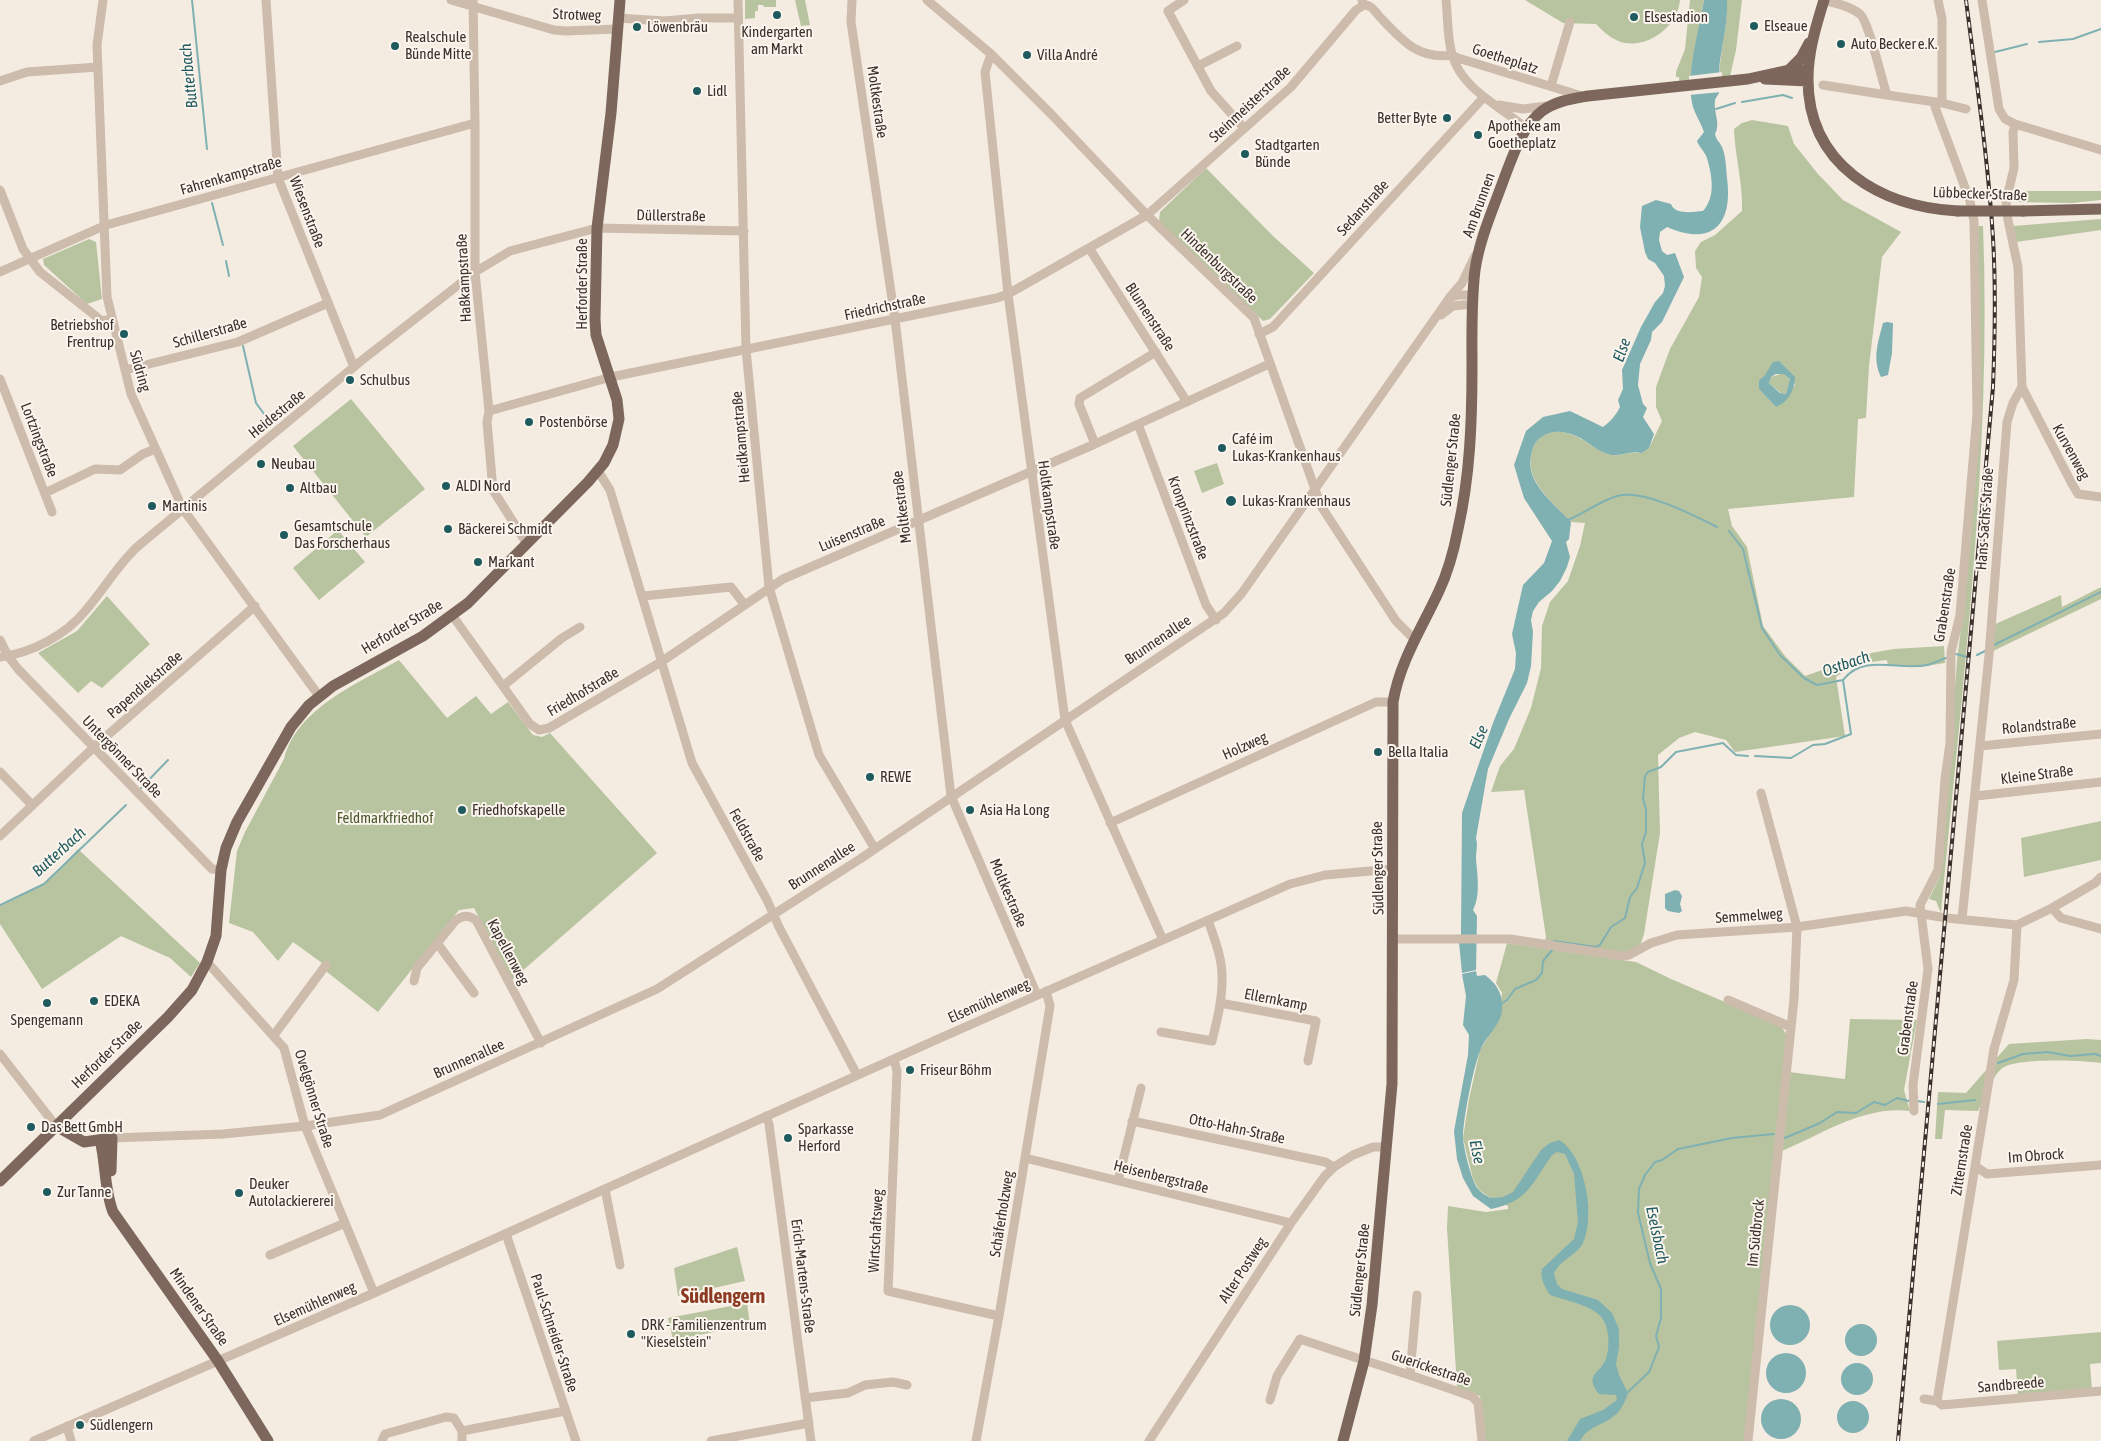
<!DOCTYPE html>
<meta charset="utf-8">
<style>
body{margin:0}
canvas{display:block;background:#f4ebe1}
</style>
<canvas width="2101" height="1441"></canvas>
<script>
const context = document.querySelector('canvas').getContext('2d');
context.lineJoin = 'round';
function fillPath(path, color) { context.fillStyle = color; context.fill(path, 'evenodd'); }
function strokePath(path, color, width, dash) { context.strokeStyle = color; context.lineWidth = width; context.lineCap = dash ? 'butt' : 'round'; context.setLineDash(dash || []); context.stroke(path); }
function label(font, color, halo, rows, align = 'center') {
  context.font = font + ' "Asap Condensed",sans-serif'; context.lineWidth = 4; context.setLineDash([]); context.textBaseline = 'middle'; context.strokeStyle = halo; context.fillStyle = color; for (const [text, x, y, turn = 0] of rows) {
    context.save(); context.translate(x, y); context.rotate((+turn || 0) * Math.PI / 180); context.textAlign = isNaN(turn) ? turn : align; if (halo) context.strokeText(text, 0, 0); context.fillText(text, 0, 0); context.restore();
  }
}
const green = new Path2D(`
 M745 0H776V7H764L763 5H758V11H755V18L745 19Z
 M795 0H805L810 25 801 26Z
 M1525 0H1680C1678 25 1651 47 1625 43 1614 41 1603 32 1596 24L1563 23Z
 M1690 0H1704L1691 74V86L1680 87 1679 77H1676V72L1685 49Z
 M1727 0H1742L1736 50 1729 81 1719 82C1719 54 1728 28 1727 0Z
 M1752 120 1788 126 1794 144 1818 174 1843 200 1901 232 1882 257 1869 366 1866 418 1858 419 1854 497 1728 509 1732 526 1747 547 1763 626 1785 656 1805 676 1871 653 1894 649 1944 646 1945 663 1926 666H1888L1887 660C1870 662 1849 665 1836 677L1845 736 1735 752 1726 740 1695 732 1679 738 1658 755 1660 833 1644 934 1640 946 1631 951 1620 953 1545 941 1546 937 1524 790 1491 792 1500 766 1514 749 1531 708 1541 668 1542 626 1550 602 1568 581 1580 546 1585 523 1571 522C1555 504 1526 483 1531 456 1532 450 1534 443 1539 439 1547 432 1557 430 1567 433 1584 437 1596 452 1612 455 1622 456 1632 451 1642 453L1649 448 1662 421 1656 407V387L1670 349 1699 297 1702 277 1696 268 1695 251 1701 242 1715 235 1742 211C1743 183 1735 157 1734 129L1742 123ZM1788 370 1795 385 1776 407 1759 389V380L1765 375Z
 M1206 168 1273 236 1314 273 1270 319 1263 321 1159 221 1160 212Z
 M2012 191H2101V200L2072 203 2009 202Z
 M2101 219V230L2016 242 2013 226Z
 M1976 226H1983C1992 456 1962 685 1941 913L1936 901 1929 899 1940 876 1957 661 1966 587 1976 471Z
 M89 239 96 242 102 299 87 304 44 265 43 259Z
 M1784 373 1790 379 1786 394 1781 393 1769 383 1771 377Z
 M351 399 425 489 366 537 293 446Z
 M1217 463 1224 484 1202 493 1194 471Z
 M338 530 365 562 319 600 293 568Z
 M2099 588H2101V599L1991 652 1993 625 2061 595 2062 607Z
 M107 596 150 644 102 688 91 681 78 693 38 653 77 631Z
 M399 660 447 718 476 696 491 714 508 702 533 735 542 737 550 733 657 853 512 980 474 908 459 910 378 1012 327 972 322 963 293 942 278 961 253 932 229 923 237 851 245 832 284 759C297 708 357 684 399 660Z
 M2101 821V860L2024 877 2021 838Z
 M78 849 200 963 191 977 170 958 121 936 42 989 0 924V906L45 884Z
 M1507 943 1636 962 1671 979 1781 1026 1787 1035 1745 1441H1486L1480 1396 1457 1387 1447 1228 1448 1206 1486 1212 1508 1209V1206L1491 1198 1479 1190 1473 1179 1463 1138 1469 1099 1480 1050 1498 1021 1502 993 1496 983Z
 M1850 1019 1917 1020 1904 1090 1910 1111C1865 1105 1822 1134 1782 1151L1789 1072 1845 1079Z
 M2087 1039 2101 1040V1063C2081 1060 2021 1058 2004 1067 1993 1073 1984 1100 1978 1111L1945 1110 1942 1139H1935L1938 1092 1966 1093 2009 1044Z
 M737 1247 745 1281 678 1296 674 1268Z
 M747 1303 750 1325 673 1340 668 1318Z
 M2101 1332V1363L2090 1364 2092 1390 2018 1396 2016 1369 1999 1370 1997 1341Z`);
const water = new Path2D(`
 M1704 0H1727C1728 20 1723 41 1720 61 1718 72 1721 83 1719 93 1718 95 1716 97 1715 100 1713 112 1721 123 1715 134 1716 140 1720 142 1722 147 1726 156 1726 168 1727 178 1733 224 1713 247 1667 227L1660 232 1659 240 1662 251 1667 255 1675 253 1684 277 1662 322 1652 332 1651 340 1640 364 1638 385 1643 404 1647 408 1643 417 1654 434 1649 448 1642 453C1632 450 1622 456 1612 455 1595 452 1584 436 1567 433 1557 430 1547 432 1539 439 1534 443 1532 450 1531 456 1525 483 1555 504 1571 522L1569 539 1566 542 1570 557 1567 567 1560 581 1552 591 1539 602 1533 611 1531 620 1533 632 1531 666 1527 683 1509 719 1488 769 1476 838C1478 846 1476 851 1476 858 1477 874 1481 895 1473 910L1477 916 1476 970 1462 973 1459 942 1461 935 1462 813 1493 723 1515 669 1516 653 1512 634 1523 585 1544 563 1552 541 1524 498 1514 465 1526 431 1543 417 1570 411 1603 427C1611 421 1616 415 1620 407L1618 400 1623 389 1622 370 1641 327 1655 302 1663 293 1665 286 1664 276 1655 263 1648 259 1645 252 1640 227 1642 206 1656 200 1671 204C1675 215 1692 212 1703 211 1716 196 1712 176 1707 158 1705 152 1699 147 1697 141L1704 132C1701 123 1696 116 1693 107 1685 76 1699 31 1704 0Z
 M1887 322 1893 323 1892 353 1888 375 1881 377C1872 359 1878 342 1883 323Z
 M1779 361 1795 377C1795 390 1787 403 1776 407L1759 389V380L1765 375 1773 362ZM1776 374H1784L1790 379 1786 394 1780 393 1769 383 1771 377Z
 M1675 890 1679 891 1682 896 1680 904 1682 911 1679 913 1668 911 1665 908V894Z
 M1476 971 1477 976 1485 975C1498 985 1503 994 1502 1011 1500 1026 1485 1037 1480 1051 1473 1069 1463 1119 1463 1138 1464 1149 1471 1180 1478 1189 1481 1193 1487 1196 1491 1198L1503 1197 1513 1192 1541 1150 1550 1143 1559 1140C1585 1155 1596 1216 1583 1243 1576 1256 1559 1260 1554 1274L1557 1284 1562 1289 1598 1300 1612 1313 1619 1329V1348L1616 1364 1619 1375 1628 1393C1625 1401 1622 1410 1614 1416 1602 1426 1588 1426 1580 1441H1567L1580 1419 1603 1410 1617 1400 1616 1395 1599 1394C1584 1375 1599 1374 1605 1361 1611 1348 1610 1322 1597 1313 1583 1303 1567 1301 1550 1295 1545 1287 1540 1279 1542 1269L1574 1239 1578 1222 1574 1174 1565 1154 1557 1152 1552 1155C1532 1183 1528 1202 1491 1209L1473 1196 1463 1178 1457 1159 1454 1131 1468 1055 1469 1035 1463 1025 1466 996 1462 974Z
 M1770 1325a20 20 0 1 1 40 0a20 20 0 1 1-40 0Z
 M1845 1340a16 16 0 1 1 32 0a16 16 0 1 1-32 0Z
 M1766 1373a20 20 0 1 1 40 0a20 20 0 1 1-40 0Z
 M1841 1379a16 16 0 1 1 32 0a16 16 0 1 1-32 0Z
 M1761 1419a20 20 0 1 1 40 0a20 20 0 1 1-40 0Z
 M1837 1417a16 16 0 1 1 32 0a16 16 0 1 1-32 0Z`);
const pier = new Path2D(`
 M1722 72 1721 92 1689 95V76Z`);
const stream = new Path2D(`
 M192 0 207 149
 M2039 42 2073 39 2101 29
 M1995 52 2027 44
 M1742 102 1783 95 1792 98
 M1716 109 1735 103
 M212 203 223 245
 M226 261 229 276
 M243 346 256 403 272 425
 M1568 520C1585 513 1600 501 1617 496 1644 489 1693 515 1717 527
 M1729 531 1743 549 1762 628 1780 655 1804 678 1817 685 1843 680C1864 653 1899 671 1927 665 1933 664 1940 660 1946 658
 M1994 645 2101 592
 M1956 654 1967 657
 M1977 655 1985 651
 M1755 756 1791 758 1813 745 1825 744 1851 734 1843 680
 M141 788 168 760
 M0 905 44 884 126 805
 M1554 941 1596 947 1600 945 1611 927 1625 918 1630 897 1637 888 1645 863 1642 844 1646 832V809L1643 799 1645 776 1648 772 1661 767 1676 752 1723 743 1736 755 1748 756
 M1501 1004 1507 1000 1515 989 1536 980 1542 973 1543 961 1553 949
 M1998 1063 2023 1054 2048 1052 2070 1056 2095 1054 2101 1056
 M1917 1101 1924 1102
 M1938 1104 1975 1100
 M1785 1138 1820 1123 1837 1112 1856 1113 1874 1102 1885 1105 1897 1098 1909 1101
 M1627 1393 1649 1372 1659 1347 1656 1336 1661 1318V1289L1650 1263 1638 1213 1639 1189 1645 1175 1655 1162 1662 1160 1678 1149 1732 1138 1774 1134`);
const minor = new Path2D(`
 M103 0 97 45 107 297 131 394 183 509 319 696
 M266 0 278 178 354 367
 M451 0 554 30 566 31 617 29
 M473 0 475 123V272L489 411 487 422 493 490 527 544
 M738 0 746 349 769 587 819 755 875 849
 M852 0 851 22 895 319 951 796 1037 995
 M927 0 991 54 1052 115 1147 215 1254 318 1321 506 1396 621 1415 640
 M1184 0 1168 11 1211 91 1244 128
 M1362 0 1364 5C1371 5 1374 10 1379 16 1401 39 1417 60 1452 55
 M1446 0C1448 18 1447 37 1452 54 1461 89 1500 106 1526 128
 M1823 0C1836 3 1849 6 1860 14 1869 22 1882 81 1887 95L1942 103 1966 109
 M1938 0 1942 19V103
 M1982 0 1999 109 2005 119 2015 124 2101 150
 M618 18 664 21 699 18H738
 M991 54 985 72 1008 294 1065 720 1163 940
 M1452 55 1458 58 1582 96
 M1198 66 1237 46
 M0 81 27 72 98 67
 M1823 85 1887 95
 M1551 86 1570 22
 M1499 105 1523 109 1547 106
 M0 190 23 249 40 272 102 321 112 319
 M1089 248 1187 402
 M0 272 106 225 475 123
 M1450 297 1462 283 1475 256
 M1441 315 1453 306 1473 304
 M1259 334 1273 327 1484 97
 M125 370 238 342 328 303
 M0 379 52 512
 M2022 387 2071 482 2078 494 2101 497
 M489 411 611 377 997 298 1008 294 1147 215 1291 87 1356 10 1364 5
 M1138 424 1206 605 1216 620
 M1095 444 1079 404 1080 398 1156 352
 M598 471 610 490 692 763 767 900 779 927 857 1075
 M45 493 95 469 120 470 143 454 155 449
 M643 596 731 587 744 604
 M452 615 530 724 539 730 549 728 661 662 783 579 1095 444 1269 364
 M0 640 8 656 18 669 212 869 221 870
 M0 657C32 653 66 635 86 610 104 589 117 566 137 547L361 361 475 272 510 251 597 228 744 231
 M503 686 562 638 580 627
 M1980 746 2101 734
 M0 772 32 805
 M1976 796 2101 782
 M1110 823 1376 702H1393
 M0 836 93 748 255 606
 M2052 908 2061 918 2101 929
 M1962 919 1989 655 2007 422 2013 403 2022 387 2018 267 2008 220 2006 202 2014 168 2013 132 2015 124
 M1393 939H1510L1622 956 1629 955 1651 943 1677 935 1797 927 1906 911 1946 918 2017 925 2052 908 2095 883 2101 877
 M437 943 474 993
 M207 962 284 1048 305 1126 374 1293
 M414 981 417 968 456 920C464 915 468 915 476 920L541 1043
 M1728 1000 1791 1027
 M1220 1003 1316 1021 1308 1061
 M1161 1032 1212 1041C1217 1020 1223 998 1222 976 1222 957 1214 938 1208 920
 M274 1035 326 965
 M0 1054 56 1126
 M894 1059 897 1071 888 1291 999 1316
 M1914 1111 1913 1085 1928 969 1920 905 1938 870 1945 779 1950 743 1951 652 1960 615 1977 414 1974 221 1970 201 1935 107 1936 102
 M766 1116 769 1124 811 1441
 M1132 1121 1325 1162 1334 1167
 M112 1138 223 1134 305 1126 380 1115 657 989 860 859 1224 613 1242 593 1450 297 1459 295H1473
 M1025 1158 1291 1223
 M1975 1166 1987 1174 2101 1165
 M1118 1181 1141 1088
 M605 1189 620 1265
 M506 1234 576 1441
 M270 1255 345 1223
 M1410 1374 1417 1295
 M805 1398 848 1393 865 1385 893 1382 907 1385
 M1924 1399 1937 1401 1942 1405 2101 1391
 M1270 1400 1277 1376 1300 1339C1358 1359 1416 1376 1473 1397L1478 1403 1482 1441
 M1937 1401 1994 1049 2014 980 2017 925
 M67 1426 71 1441
 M462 1431 565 1411
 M34 1441 374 1293 938 1039 1290 884 1325 875 1393 869
 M382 1441 385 1434 446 1417 454 1418 462 1431V1441
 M711 1441 809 1423
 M976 1441 999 1316 1050 1006 1046 991
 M1149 1441 1291 1223 1324 1177 1334 1167 1353 1155 1373 1147H1387
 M1748 1441 1794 999 1797 927 1761 793`);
const major = new Path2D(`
 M1824 0C1816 26 1808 52 1808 79 1808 165 1880 207 1958 211
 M1789 70 1801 58 1809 43
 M1765 79 1808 81
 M2023 211 2101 209
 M56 1126 84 1142 112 1138 111 1171
 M100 1140C106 1163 104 1189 113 1212L218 1361 268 1441
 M0 1181 168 1017 192 990 207 962 216 936 221 870 226 848 237 822 291 727 309 705 333 686 423 636 468 603 588 482 604 463 613 445 619 419 617 400 596 335 595 319 597 228 611 113 620 0
 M1343 1441 1364 1361 1372 1305 1392 1084 1393 702C1400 661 1422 628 1439 591 1448 572 1454 550 1458 529 1470 476 1472 422 1472 368 1472 335 1471 302 1475 270 1480 237 1494 207 1505 176 1514 153 1522 127 1542 111 1556 101 1571 99 1588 96L1748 79 1789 70H1808`);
const rail = new Path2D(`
 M1898 1441 1993 387C1995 337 1996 288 1993 238 1988 158 1976 79 1966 0`);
const majorBridge = new Path2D(`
 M1958 211H2023`);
const markers = [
 [777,15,5,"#1f5a5e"],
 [1634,17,5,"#1f5a5e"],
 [1754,26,5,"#1f5a5e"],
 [637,27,5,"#1f5a5e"],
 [1841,44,5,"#1f5a5e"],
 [395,46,5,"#1f5a5e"],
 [1027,55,5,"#1f5a5e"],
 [697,91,5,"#1f5a5e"],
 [1447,118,5,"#1f5a5e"],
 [1478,135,5,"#1f5a5e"],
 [1245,154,5,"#1f5a5e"],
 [124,334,5,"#1f5a5e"],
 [350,380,5,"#1f5a5e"],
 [529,422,5,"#1f5a5e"],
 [1222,448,5,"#1f5a5e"],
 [261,464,5,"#1f5a5e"],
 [446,486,5,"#1f5a5e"],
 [290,488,5,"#1f5a5e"],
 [1231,501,6,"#1f5a5e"],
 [152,506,5,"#1f5a5e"],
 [448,529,5,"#1f5a5e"],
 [284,535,5,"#1f5a5e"],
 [478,562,5,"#1f5a5e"],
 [1378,752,5,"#1f5a5e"],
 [870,777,5,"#1f5a5e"],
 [462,810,5,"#1f5a5e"],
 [970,810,5,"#1f5a5e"],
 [94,1001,5,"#1f5a5e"],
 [47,1003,5,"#1f5a5e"],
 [910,1070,5,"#1f5a5e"],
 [31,1127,5,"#1f5a5e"],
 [788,1138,5,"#1f5a5e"],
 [47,1192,5,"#1f5a5e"],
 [239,1193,5,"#1f5a5e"],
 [631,1334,5,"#1f5a5e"],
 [80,1425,5,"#1f5a5e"]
];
const streetNames = [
 ["Strotweg",577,15,2],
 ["Goetheplatz",1505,59,18],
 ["Moltkestraße",877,102,82],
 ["Steinmeisterstraße",1250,104,-43],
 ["Fahrenkampstraße",231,176,-16],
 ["Lübbecker Straße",1980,194,2],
 ["Am Brunnen",1479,205,-70],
 ["Sedanstraße",1363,208,-48],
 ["Wiesenstraße",307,212,69],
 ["Düllerstraße",671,216,1],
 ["Hindenburgstraße",1219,266,44],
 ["Haßkampstraße",464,278,-93],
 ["Herforder Straße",582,284,-90],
 ["Friedrichstraße",885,307,-12],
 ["Blumenstraße",1150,317,57],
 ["Schillerstraße",210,333,-16],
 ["Südring",140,371,74],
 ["Heidestraße",277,414,-39],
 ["Heidkampstraße",741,437,-95],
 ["Lortzingstraße",39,440,69],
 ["Kurvenweg",2071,452,61],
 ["Südlenger Straße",1451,460,-84],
 ["Holtkampstraße",1049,505,82],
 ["Moltkestraße",902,507,-97],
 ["Kronprinzstraße",1188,518,69],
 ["Hans-Sachs-Straße",1985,519,-86],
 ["Luisenstraße",852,534,-23],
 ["Grabenstraße",1945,605,-81],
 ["Herforder Straße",402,627,-31],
 ["Brunnenallee",1158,640,-34],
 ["Papendiekstraße",145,685,-41],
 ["Friedhofstraße",583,692,-31],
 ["Rolandstraße",2039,726,-5],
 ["Holzweg",1245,746,-24],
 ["Untergönner Straße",122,757,46],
 ["Kleine Straße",2037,775,-7],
 ["Feldstraße",747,835,61],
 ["Brunnenallee",822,866,-33],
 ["Südlenger Straße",1378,868,-91],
 ["Moltkestraße",1008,893,67],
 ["Semmelweg",1749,916,-4],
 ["Kapellenweg",508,952,62],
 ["Ellernkamp",1276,1000,11],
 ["Elsemühlenweg",989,1001,-24],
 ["Grabenstraße",1908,1018,-82],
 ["Herforder Straße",107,1054,-44],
 ["Brunnenallee",469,1059,-24],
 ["Ovelgönner Straße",314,1099,73],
 ["Otto-Hahn-Straße",1237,1129,12],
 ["Im Obrock",2036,1156,-4],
 ["Zitternstraße",1962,1160,-81],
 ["Heisenbergstraße",1161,1177,14],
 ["Schäferholzweg",1002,1214,-81],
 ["Wirtschaftsweg",876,1231,-87],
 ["Im Südbrock",1756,1233,-84],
 ["Alter Postweg",1243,1270,-57],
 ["Südlenger Straße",1360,1270,-84],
 ["Erich-Martens-Straße",803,1276,83],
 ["Elsemühlenweg",315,1304,-24],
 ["Mindener Straße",199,1307,55],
 ["Paul-Schneider-Straße",554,1333,72],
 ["Guerickestraße",1431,1368,19],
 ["Sandbreede",2011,1385,-5]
];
const poiNames = [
 ["Elsestadion",1644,17],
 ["Elseaue",1764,26],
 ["Löwenbräu",647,27],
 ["Kindergarten",777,32,"center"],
 ["am Markt",777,49,"center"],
 ["Realschule",405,37],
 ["Bünde Mitte",405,54],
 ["Auto Becker e.K.",1851,44],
 ["Villa André",1037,55],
 ["Lidl",707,91],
 ["Better Byte",1437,118,"right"],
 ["Apotheke am",1488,126],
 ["Goetheplatz",1488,143],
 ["Stadtgarten",1255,145],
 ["Bünde",1255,162],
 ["Betriebshof",114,325,"right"],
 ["Frentrup",114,342,"right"],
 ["Schulbus",360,380],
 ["Postenbörse",539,422],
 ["Café im",1232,439],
 ["Lukas-Krankenhaus",1232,456],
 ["Neubau",271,464],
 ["ALDI Nord",456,486],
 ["Altbau",300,488],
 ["Lukas-Krankenhaus",1242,501],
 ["Martinis",162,506],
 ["Gesamtschule",294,526],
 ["Das Forscherhaus",294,543],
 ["Bäckerei Schmidt",458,529],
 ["Markant",488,562],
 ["Bella Italia",1388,752],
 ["REWE",880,777],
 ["Friedhofskapelle",472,810],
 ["Asia Ha Long",980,810],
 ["EDEKA",104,1001],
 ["Spengemann",47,1020,"center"],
 ["Friseur Böhm",920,1070],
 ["Das Bett GmbH",41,1127],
 ["Sparkasse",798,1129],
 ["Herford",798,1146],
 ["Deuker",249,1184],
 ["Autolackiererei",249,1201],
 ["Zur Tanne",57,1192],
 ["DRK - Familienzentrum",641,1325],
 ["\"Kieselstein\"",641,1342],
 ["Südlengern",90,1425]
];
const parkNames = [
 ["Feldmarkfriedhof",385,818]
];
const waterNames = [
 ["Butterbach",189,76,-96],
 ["Else",1622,350,-70],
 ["Ostbach",1846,664,-19],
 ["Else",1479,737,-66],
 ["Butterbach",59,852,-42],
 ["Else",1477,1152,78],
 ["Eselsbach",1657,1235,78]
];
const districtNames = [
 ["Südlengern",723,1297]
];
fillPath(green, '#b8c4a0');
fillPath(water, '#7fb0b2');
fillPath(pier, '#f4ebe1');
strokePath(stream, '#7fb0b2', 2);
strokePath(minor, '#cdbbac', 9);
strokePath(major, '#7d675c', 11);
strokePath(rail, '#3b302b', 4);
strokePath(rail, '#fbf5ee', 2, [5.5]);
strokePath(majorBridge, '#7d675c', 11);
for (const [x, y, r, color] of markers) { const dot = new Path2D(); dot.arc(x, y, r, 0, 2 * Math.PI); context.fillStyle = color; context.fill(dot); strokePath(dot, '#fbf5ee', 2); }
label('15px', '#3b302b', '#fbf5ee', streetNames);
label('15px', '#3b302b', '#fbf5ee', poiNames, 'left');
label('15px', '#4a5a2e', '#fbf5ee', parkNames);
label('italic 16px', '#1f5a5e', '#fbf5ee', waterNames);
label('bold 20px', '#8c3b22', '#fbf5ee', districtNames);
</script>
